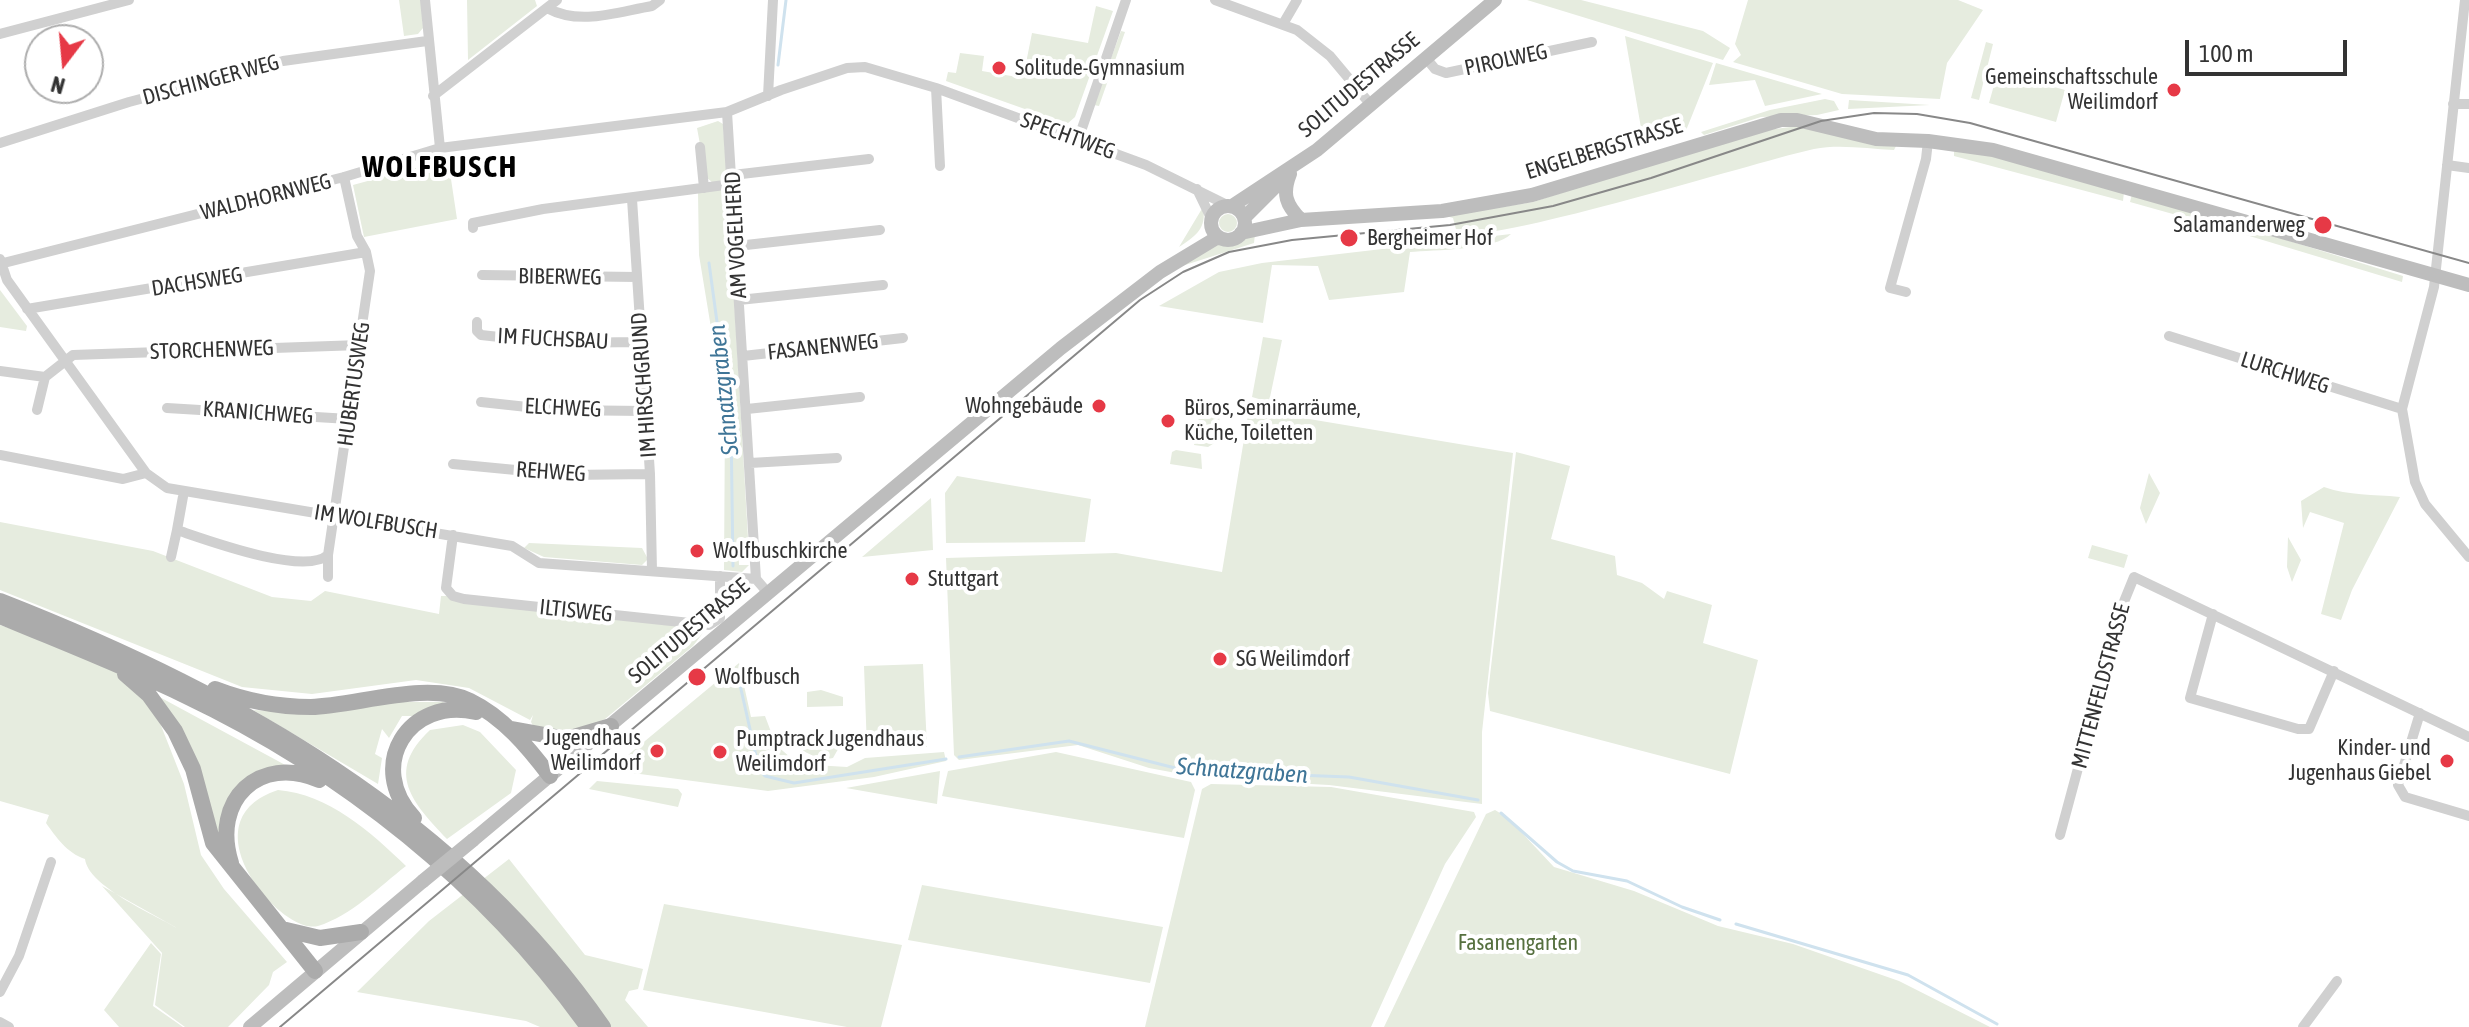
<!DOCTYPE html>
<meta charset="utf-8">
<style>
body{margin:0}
#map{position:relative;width:2469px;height:1027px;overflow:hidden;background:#fff;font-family:"Asap Condensed",sans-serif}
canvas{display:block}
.north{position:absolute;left:24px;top:24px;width:80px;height:80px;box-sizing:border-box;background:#fff;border:2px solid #adadad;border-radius:50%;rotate:196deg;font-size:22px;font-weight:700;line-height:32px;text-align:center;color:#333}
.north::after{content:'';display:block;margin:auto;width:28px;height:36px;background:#e63946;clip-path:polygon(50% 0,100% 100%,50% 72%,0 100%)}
.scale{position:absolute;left:2185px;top:40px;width:162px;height:36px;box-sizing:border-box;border:4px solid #333;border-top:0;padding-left:10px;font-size:24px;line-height:28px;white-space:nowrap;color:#333;-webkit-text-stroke:6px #fff;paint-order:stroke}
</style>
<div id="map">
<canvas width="2469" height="1027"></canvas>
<div class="north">N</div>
<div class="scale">100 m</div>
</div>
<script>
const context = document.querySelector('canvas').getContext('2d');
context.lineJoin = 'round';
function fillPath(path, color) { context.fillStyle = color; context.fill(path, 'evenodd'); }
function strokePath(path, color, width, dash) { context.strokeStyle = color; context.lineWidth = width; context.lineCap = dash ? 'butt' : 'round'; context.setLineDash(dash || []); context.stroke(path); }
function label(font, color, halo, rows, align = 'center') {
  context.font = font + ' "Asap Condensed",sans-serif'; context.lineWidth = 8; context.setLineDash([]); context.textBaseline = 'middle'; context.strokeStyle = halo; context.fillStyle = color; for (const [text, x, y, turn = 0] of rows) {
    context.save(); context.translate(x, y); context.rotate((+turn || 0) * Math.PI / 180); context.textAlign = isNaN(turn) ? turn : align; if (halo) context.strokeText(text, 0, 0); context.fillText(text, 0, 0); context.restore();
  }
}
const green = new Path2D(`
 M399 0H421L423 28 418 34 404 36Z
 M467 0H535L537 6 468 60Z
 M1527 0H1581L1703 31 1730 48 1723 60Z
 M1748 0H1958L1983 10 1947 63 1940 99 1842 94 1733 62 1741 55 1735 44Z
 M1096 6 1113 11 1075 117 1067 124 946 81 948 72 956 73 960 53 984 56 982 71 1023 78 1032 33 1088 43Z
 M1121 31 1125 32 1099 106 1094 105Z
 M1625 36 1713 63 1685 133 1644 145Z
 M1986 42 1993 44 1979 100 1971 98Z
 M1716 63 1822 94 1765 106 1755 80 1709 85Z
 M1998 71 2065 90 2056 122 1989 103Z
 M1825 99 1834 101 1839 110 1817 115 1761 117 1704 135 1701 132 1770 110Z
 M1849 100 1930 105 1848 109Z
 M718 121 723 124 727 179 713 183 706 177 697 128Z
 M1798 126 1896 146 1894 150C1868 149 1840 144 1814 149 1762 160 1487 246 1457 233L1453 218 1446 216 1533 202 1752 132Z
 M1954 151 1994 156 2124 192 2123 201 1954 156Z
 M448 159 457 219 364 237 353 185Z
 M723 189 728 194 748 538H738L739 565H749L742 572 724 570 725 413 699 255 698 193Z
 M2132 194 2208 215 2205 223 2130 202Z
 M1203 207C1207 228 1196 236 1179 247Z
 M1219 223a9 9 0 1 1 18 0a9 9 0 1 1-18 0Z
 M2215 218 2403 276 2402 282 2213 225Z
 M1255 234 1254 243 1182 266 1216 245H1234Z
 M1511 234C1496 250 1433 250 1410 252L1404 292 1329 300 1318 266 1272 265 1263 323 1159 306 1219 272 1262 263Z
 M0 290 27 326 26 331 0 327Z
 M1263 337 1282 340 1269 402 1252 397Z
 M1192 399 1218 404 1221 409 1216 442 1208 447 1194 445 1200 411 1190 408Z
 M1249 409 1513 453 1482 732V804L1329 785 1203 778 1149 768 1078 745 959 760 954 755 946 558 1116 553 1222 572Z
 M1176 450 1201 454 1202 469 1170 464 1172 452Z
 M1516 452 1570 466 1551 539 1615 556 1617 575 1642 583 1664 599 1667 591 1712 605 1703 643 1758 660 1730 774 1490 711 1488 693Z
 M2149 473 2160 493 2146 524 2140 508Z
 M957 476 1091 499 1085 542 946 543 945 493Z
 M2324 487C2350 496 2372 494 2400 497L2352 590 2341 620 2321 614 2344 523 2310 512 2303 528 2301 501Z
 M931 498 933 550 862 557Z
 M0 522 153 551 272 597 311 601 325 591 439 614 441 596H453L698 625 703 633 693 646 605 719C584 731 559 731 536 731L531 722 533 715 530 720 469 688 416 680 312 694 242 687 0 590Z
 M2288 537 2301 560 2292 582 2287 567Z
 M529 543 642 548 648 559 642 565 544 557 524 548Z
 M2092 545 2128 555 2124 568 2088 558Z
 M727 584 747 587 749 593 738 602 724 588Z
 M0 625 115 664 149 695 184 784 201 855 224 889 287 962 273 972 269 985 228 1027H185L155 1005 162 953 102 886 177 928C153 914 88 886 85 859 67 853 56 837 46 823L49 815 0 801Z
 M739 663 751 717 765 716 776 745 798 764 847 767 865 758 944 752 946 761 874 777 768 791 610 770Z
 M923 664 927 747 867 749 864 666Z
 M821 690 843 697V706L807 707V692Z
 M154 694 289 767 277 768 220 823 218 841Z
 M398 702H445L412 716H402L389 738 382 729 375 754 382 758 378 784 253 710 311 713Z
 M463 725 480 732 516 770 511 793 447 839C413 803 384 773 430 730Z
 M841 744 833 758 822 760 803 751V745Z
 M1056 752 1191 782 1195 790 1184 838 942 796 948 771Z
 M940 771 937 804 846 788Z
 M597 781 678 789 682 794 678 807 589 789Z
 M1211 784 1331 787 1474 812 1476 817 1445 864 1371 1027H1145L1202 789Z
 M278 790C328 794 371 832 406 866 380 886 351 916 318 926 282 936 183 821 278 790Z
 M1495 810 1508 818 1554 867 1634 891 1718 926 1793 944 1899 981 1990 1027H1384L1486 814Z
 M509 859 585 955 643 969 638 989 629 991 625 1000 648 1027H540L526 1021 357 992 429 921Z
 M922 885 1163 927 1150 983 908 940Z
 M664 904 902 945 881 1027H847L643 990Z
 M151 943 161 954 153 1006 183 1027H119L104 1010Z`);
const stream = new Path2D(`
 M778 65 786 0
 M709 263 731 425 733 566
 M738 676 759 769 765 776 794 783 946 759
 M959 757 1069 741 1187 771 1349 777 1478 800
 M1501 813 1557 862 1573 871 1627 881 1682 907 1720 920
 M1736 924 1908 975 1997 1024`);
const street = new Path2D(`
 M425 0 440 148
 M1215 0 1297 30 1330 56 1371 105
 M2465 0 2434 287 2402 409 2415 482 2425 504 2469 557
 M547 8C580 26 617 12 652 6L660 0
 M1283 24 1297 0
 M0 34 129 0
 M1426 58 1435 69 1446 73 1592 42
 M936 88 940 166
 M433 96 557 0
 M768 96 773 0
 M2453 104H2469
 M727 112 756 579 768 593
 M1078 140 1126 0
 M0 143 129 102 283 61 427 41
 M700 147 704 188
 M2447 165 2469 168
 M733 175 869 159
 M1197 189 1211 218
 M632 199 650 474 652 571
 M473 228V223L543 209 732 184
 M737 246 880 230
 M0 259 7 280 146 473 167 488 512 546 539 563 756 579
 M0 264 344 177 440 148 727 112 781 90 847 68 865 67 936 88 1146 165 1229 206
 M482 275 637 277
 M1906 292 1890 288 1926 159 1928 141
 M739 300 883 285
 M27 309 366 252
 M477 322V331L481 335 554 343 640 342
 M2169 336 2402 409
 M743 356 903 338
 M0 371 45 377 73 355 360 345
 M481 402 555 410 645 411
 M167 408 349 419
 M747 409 860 397
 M37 410 45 377
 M0 455 123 479 146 473
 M750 463 837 458
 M453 464 568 475 650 474
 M184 491 177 530C207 540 304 576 328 555L370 271 366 252 357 236 344 177
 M453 535 446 588 453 596 464 599 709 625 720 618V576
 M171 557 177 530
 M328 577V555
 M2213 614 2190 698 2298 729H2309L2334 671
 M2420 713 2398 785 2405 797 2469 816
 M2060 835 2121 609 2134 577 2469 737
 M0 992 19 956 51 862
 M0 1022 9 1027
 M2303 1027 2337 981`);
const secondary = new Path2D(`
 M1290 174C1282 194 1286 205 1301 220
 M1211 223a17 17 0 1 1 34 0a17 17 0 1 1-34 0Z
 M1232 206 1317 150 1495 0
 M1244 218 1280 182
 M1241 233 1301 220 1442 211 1532 195 1781 120H1797L1876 139 1928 141 1993 150 2469 285
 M473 840 1061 348 1160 272 1218 237
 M250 1027 423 881`);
const primary = new Path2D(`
 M0 601C233 692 458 817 603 1027
 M0 616C62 642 124 666 184 695 344 771 485 884 588 1027
 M125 674 149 695 175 731 193 769 213 843 315 971
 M215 689C246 701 277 707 311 707 356 706 428 680 470 701 503 717 528 747 550 776
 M512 729 567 739 611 726
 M414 818C365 766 409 696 476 712
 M231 863C211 800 259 754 319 780
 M282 929 320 938 361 932`);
const tram = new Path2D(`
 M280 1027 1140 300 1183 272 1229 252 1292 240 1450 225 1553 206 1651 178 1821 121 1874 113 1917 114 1970 123 2469 263`);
const secondaryBridge = new Path2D(`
 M423 881 473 840`);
const markers = [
 [999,68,8,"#e63946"],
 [2174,90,8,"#e63946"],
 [2323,225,10,"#e63946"],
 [1349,238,10,"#e63946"],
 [1099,406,8,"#e63946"],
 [1168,421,8,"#e63946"],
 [697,551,8,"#e63946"],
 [912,579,8,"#e63946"],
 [1220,659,8,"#e63946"],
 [697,677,10,"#e63946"],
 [657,751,8,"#e63946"],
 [720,752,8,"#e63946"],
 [2447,761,8,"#e63946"]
];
const streetNames = [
 ["PIROLWEG",1506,60,-12],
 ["DISCHINGER WEG",211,80,-15],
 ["SOLITUDESTRASSE",1359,85,-40],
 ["SPECHTWEG",1068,136,20],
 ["ENGELBERGSTRASSE",1604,149,-17],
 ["WALDHORNWEG",266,197,-14],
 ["AM VOGELHERD",736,235,-93],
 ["BIBERWEG",560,277,1],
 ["DACHSWEG",197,282,-9],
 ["IM FUCHSBAU",553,339,3],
 ["FASANENWEG",823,347,-6],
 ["STORCHENWEG",212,350,-2],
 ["LURCHWEG",2285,373,18],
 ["HUBERTUSWEG",354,384,-82],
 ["IM HIRSCHGRUND",644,385,-94],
 ["ELCHWEG",563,408,3],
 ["KRANICHWEG",258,413,4],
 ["REHWEG",551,472,4],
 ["IM WOLFBUSCH",376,522,9],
 ["ILTISWEG",576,611,6],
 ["SOLITUDESTRASSE",689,631,-40],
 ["MITTENFELDSTRASSE",2101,686,-75]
];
const poiNames = [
 ["Solitude-Gymnasium",1015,68],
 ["Gemeinschaftsschule",2158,77,"right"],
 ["Weilimdorf",2158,102,"right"],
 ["Salamanderweg",2305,225,"right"],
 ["Bergheimer Hof",1367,238],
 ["Wohngebäude",1083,406,"right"],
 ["Büros, Seminarräume,",1184,408],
 ["Küche, Toiletten",1184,433],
 ["Wolfbuschkirche",713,551],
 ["Stuttgart",928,579],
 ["SG Weilimdorf",1236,659],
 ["Wolfbusch",715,677],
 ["Jugendhaus",641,738,"right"],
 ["Weilimdorf",641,763,"right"],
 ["Pumptrack Jugendhaus",736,739],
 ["Weilimdorf",736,764],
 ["Kinder- und",2431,748,"right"],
 ["Jugenhaus Giebel",2431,773,"right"]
];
const parkNames = [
 ["Fasanengarten",1518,943]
];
const waterNames = [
 ["Schnatzgraben",724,390,-96],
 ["Schnatzgraben",1242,771,4]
];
const districtNames = [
 ["WOLFBUSCH",440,168]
];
fillPath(green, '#e6ecdf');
strokePath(stream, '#cfe2ee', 3);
strokePath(street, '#d0d0d0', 10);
strokePath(secondary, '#bdbdbd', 14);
strokePath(primary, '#ababab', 16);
strokePath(tram, '#888', 2);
strokePath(secondaryBridge, '#bdbdbd', 14);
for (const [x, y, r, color] of markers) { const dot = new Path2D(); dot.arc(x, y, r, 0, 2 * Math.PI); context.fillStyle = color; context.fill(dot); strokePath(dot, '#fff', 3); }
label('22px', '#333', '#fff', streetNames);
label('22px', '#333', '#fff', poiNames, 'left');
label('22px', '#56703f', '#fff', parkNames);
label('italic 24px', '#3f7597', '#fff', waterNames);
context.letterSpacing = '2px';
label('bold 30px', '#000', '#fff', districtNames);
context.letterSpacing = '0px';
</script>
